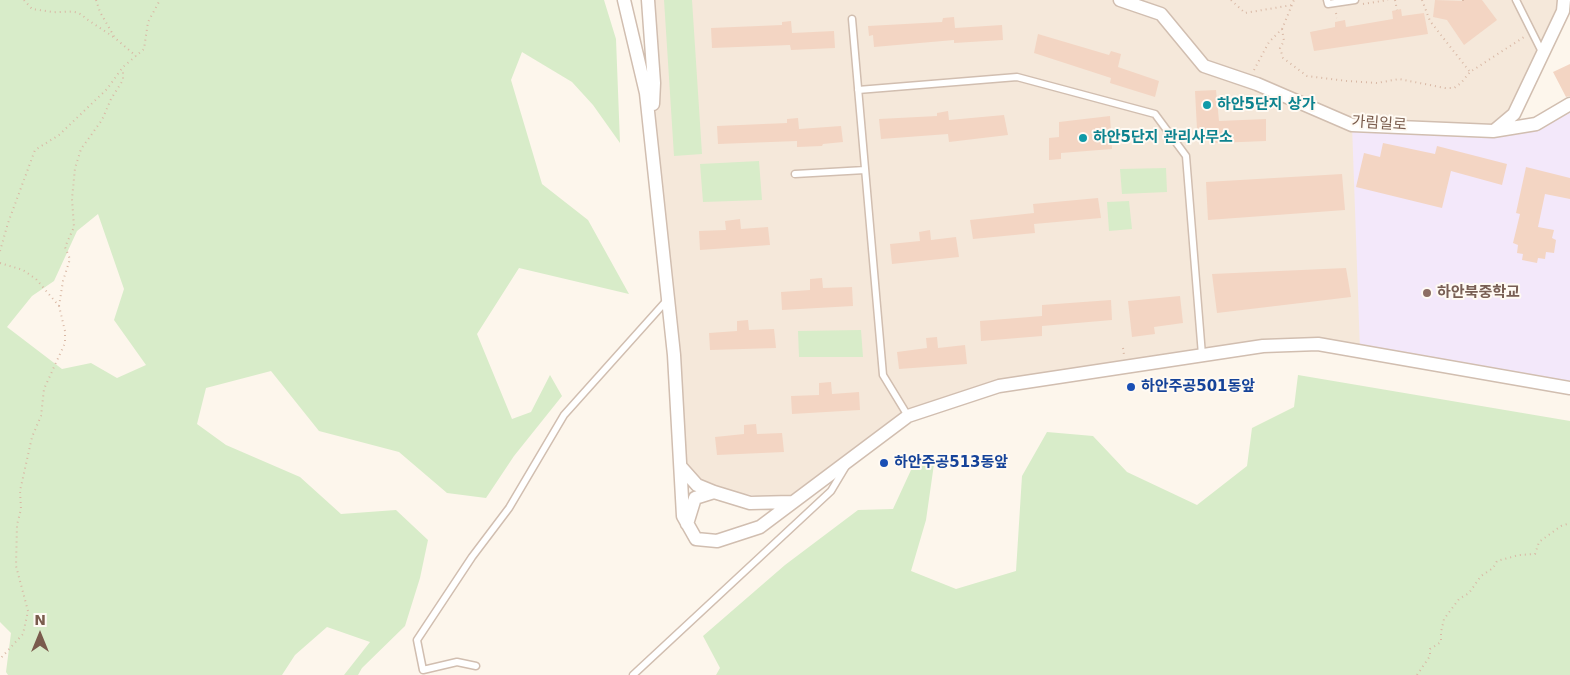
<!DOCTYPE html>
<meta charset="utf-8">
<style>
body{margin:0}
#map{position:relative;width:1570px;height:675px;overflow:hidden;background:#fdf6ec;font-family:"DejaVu Sans",sans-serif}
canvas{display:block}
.north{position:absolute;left:15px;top:610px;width:50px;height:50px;-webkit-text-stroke:4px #fffaf3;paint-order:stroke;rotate:0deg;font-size:14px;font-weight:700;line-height:20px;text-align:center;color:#7a5c4d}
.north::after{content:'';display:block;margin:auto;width:18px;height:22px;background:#7a5c4d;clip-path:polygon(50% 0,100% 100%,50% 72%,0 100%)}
</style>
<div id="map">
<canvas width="1570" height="675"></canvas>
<div class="north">N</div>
</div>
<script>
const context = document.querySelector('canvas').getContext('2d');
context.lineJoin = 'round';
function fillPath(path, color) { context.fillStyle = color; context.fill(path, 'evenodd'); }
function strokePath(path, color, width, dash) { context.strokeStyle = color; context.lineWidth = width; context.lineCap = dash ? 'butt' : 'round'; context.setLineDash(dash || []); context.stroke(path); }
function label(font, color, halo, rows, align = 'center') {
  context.font = font + ' "DejaVu Sans","Noto Sans KR",sans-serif'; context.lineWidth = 4; context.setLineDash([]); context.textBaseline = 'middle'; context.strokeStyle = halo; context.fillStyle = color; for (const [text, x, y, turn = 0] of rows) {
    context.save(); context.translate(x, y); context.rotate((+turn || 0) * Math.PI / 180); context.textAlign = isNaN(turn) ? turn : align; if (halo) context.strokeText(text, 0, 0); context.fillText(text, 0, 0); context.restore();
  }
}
const residential = new Path2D(`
 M648 0H1564L1514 114 1360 351 1318 344 999 386 908 416 792 502 717 489 681 467 652 149Z`);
const education = new Path2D(`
 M1570 104V388L1360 351 1352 125 1493 131 1536 124Z`);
const green = new Path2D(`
 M0 0H604L616 39 620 143 593 105 572 82 522 52 511 80 542 184 588 220 629 294 519 268 477 334 512 419 531 412 550 375 562 396 514 456 486 498 447 493 399 452 319 431 271 371 206 388 197 424 226 445 300 477 341 514 396 510 428 540 420 578 405 626 362 668 358 675H344L370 642 327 627 295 655 282 675H8L6 672 11 633 0 622ZM98 214 124 289 114 320 146 365 117 378 91 363 62 369 7 327 32 296 54 281 77 231Z
 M664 0H692L702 154 674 156Z
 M759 161 762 200 703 202 700 164Z
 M1166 168 1167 192 1122 194 1120 169Z
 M1129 201 1132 229 1109 231 1107 202Z
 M861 330 863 357H799L798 331Z
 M1298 375 1570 421V675H716L720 668 703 636 785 565 858 510 893 509 917 457 934 464 926 520 911 571 956 589 1016 571 1022 476 1047 432 1093 436 1127 472 1197 505 1247 466 1252 428 1294 407Z`);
const building = new Path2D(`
 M1435 0 1464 1V0H1482L1497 20 1464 45 1447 20 1433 17Z
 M1401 9 1402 16 1424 13 1428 34 1314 51 1310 32 1335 27V22L1345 20 1346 27 1393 19 1392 11Z
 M954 17 955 28 1002 25 1003 40 954 43V40L874 47 873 35 869 36 868 26 942 22 943 18Z
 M791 21 792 33 834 31 835 48 791 50 790 45 712 48 711 28 782 25V22Z
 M1038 34 1109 55 1111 51 1121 54 1118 67 1159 81 1155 97 1110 83 1111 78 1034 53Z
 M1570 64V96L1566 97 1553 72Z
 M1216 90 1219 121 1266 119V141L1216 143 1197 129 1195 91Z
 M948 111 949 120 1004 115 1008 135 949 142 948 134 881 139 879 119 937 116V113Z
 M1110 116 1112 149 1061 153V159L1049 160V138L1059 137V122Z
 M798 118 799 129 841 126 843 142 823 144 822 146 797 147V141L718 144 717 126 787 123V119Z
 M1383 143 1435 154 1437 146 1507 164 1502 185 1451 171 1442 208 1356 187 1364 153 1380 157Z
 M1526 167 1570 178V199L1545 194 1538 227 1554 230 1552 238 1556 240 1554 253 1546 252 1545 259 1538 258 1537 263 1522 260 1523 254 1517 253 1518 245 1513 243 1520 214 1516 213Z
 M1342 174 1345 210 1208 220 1206 182Z
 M1098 198 1101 218 1034 224 1035 233 973 239 970 220 1034 213 1033 204Z
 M740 219 741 229 768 227 770 245 700 250 699 231 726 230 725 221Z
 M930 230 931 240 956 237 959 257 892 264 890 244 920 241 919 232Z
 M1346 268 1351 297 1217 313 1212 274Z
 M822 278 823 288 852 287 853 306 782 310 781 292 810 290V279Z
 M1180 296 1183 323 1154 327 1155 334 1132 337 1128 301Z
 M1111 300 1112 320 1042 326V336L981 341 980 321 1042 316V305Z
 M748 320 749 330 774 329 776 348 710 350 709 333 737 331V321Z
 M937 337 938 348 965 345 967 364 899 369 897 352 927 348 926 338Z
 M831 382 832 394 859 392 860 410 792 414 791 396 819 395V383Z
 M756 424 757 434 782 433 784 452 717 455 715 437 744 434V425Z`);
const path = new Path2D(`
 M24 0 32 9C39 10 46 11 53 12 64 13 77 8 85 18L115 38
 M96 0 100 12 115 38 136 56
 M1231 0 1245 13 1292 5
 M1395 0 1397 10
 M1422 0 1430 21 1470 72 1524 37
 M1463 0V1
 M1363 4 1388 0
 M1336 13 1337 18
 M1282 29 1284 41 1280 48 1283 58 1307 76 1347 81 1377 83 1399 79 1445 88H1454L1461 83 1470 72
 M1254 70 1269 42 1282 29 1294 0
 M0 251 8 223 35 150 59 135 107 89 123 67 144 49 148 22 160 0
 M0 263 23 270 36 279 59 306 65 331V343L44 389 41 416 32 437 20 491 21 509 17 525 16 566 28 611 23 634 0 659
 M59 306 63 281 70 259 65 247 74 227 72 199 75 168 81 149 102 120 111 99 123 80V69
 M1123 348 1124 355
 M1417 675 1430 656V649L1441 642V632L1444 619 1459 599 1469 593 1481 576 1493 568 1497 561 1519 555 1535 554 1539 542 1561 526 1570 523`);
const lane = new Path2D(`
 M1327 0 1328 4 1355 0
 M1516 0 1542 52
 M852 19 883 375 908 416
 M858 90 1017 77 1155 114 1186 156 1202 355
 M795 174 865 170
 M476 666 457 662 423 670 417 640 472 557 509 508 564 415 668 299
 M633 675 831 491 846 466`);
const street = new Path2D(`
 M624 0 646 93 674 355 683 516 696 539 717 541 760 527 908 416 999 386 1263 346 1318 344 1570 388
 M648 0 654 83 653 104
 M1120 0 1161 14 1204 66 1257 84 1352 125 1493 131 1536 124 1570 104
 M1495 130 1514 114 1563 11 1564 0
 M681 467 697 485 714 492 750 503 792 502
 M687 524 695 498 714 492`);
const markers = [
 [1207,105,5,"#0f9aa8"],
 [1083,138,5,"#0f9aa8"],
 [1427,293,5,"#8d6e63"],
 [1131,387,5,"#1a4fb4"],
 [884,463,5,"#1a4fb4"]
];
const cultureNames = [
 ["하안5단지 상가",1217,105],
 ["하안5단지 관리사무소",1093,138]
];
const streetNames = [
 ["가림일로",1379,124,4]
];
const educationNames = [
 ["하안북중학교",1437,293]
];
const transitNames = [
 ["하안주공501동앞",1141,387],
 ["하안주공513동앞",894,463]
];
fillPath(residential, '#f5e8da');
fillPath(education, '#f3e8fa');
fillPath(green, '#d8ecc9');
fillPath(building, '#f3d5c3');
strokePath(lane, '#d1beb0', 9);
strokePath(street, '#d1beb0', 15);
strokePath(path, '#d9b8a5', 2, [1, 4]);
strokePath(lane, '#fff', 6);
strokePath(street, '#fff', 12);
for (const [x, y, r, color] of markers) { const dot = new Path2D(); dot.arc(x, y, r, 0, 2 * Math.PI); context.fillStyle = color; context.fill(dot); strokePath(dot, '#fffaf3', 2); }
label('bold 15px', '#0d838f', '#fffaf3', cultureNames, 'left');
label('15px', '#7a5c4d', '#fffaf3', streetNames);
label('bold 15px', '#785e54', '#fffaf3', educationNames, 'left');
label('bold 15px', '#164399', '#fffaf3', transitNames, 'left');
</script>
